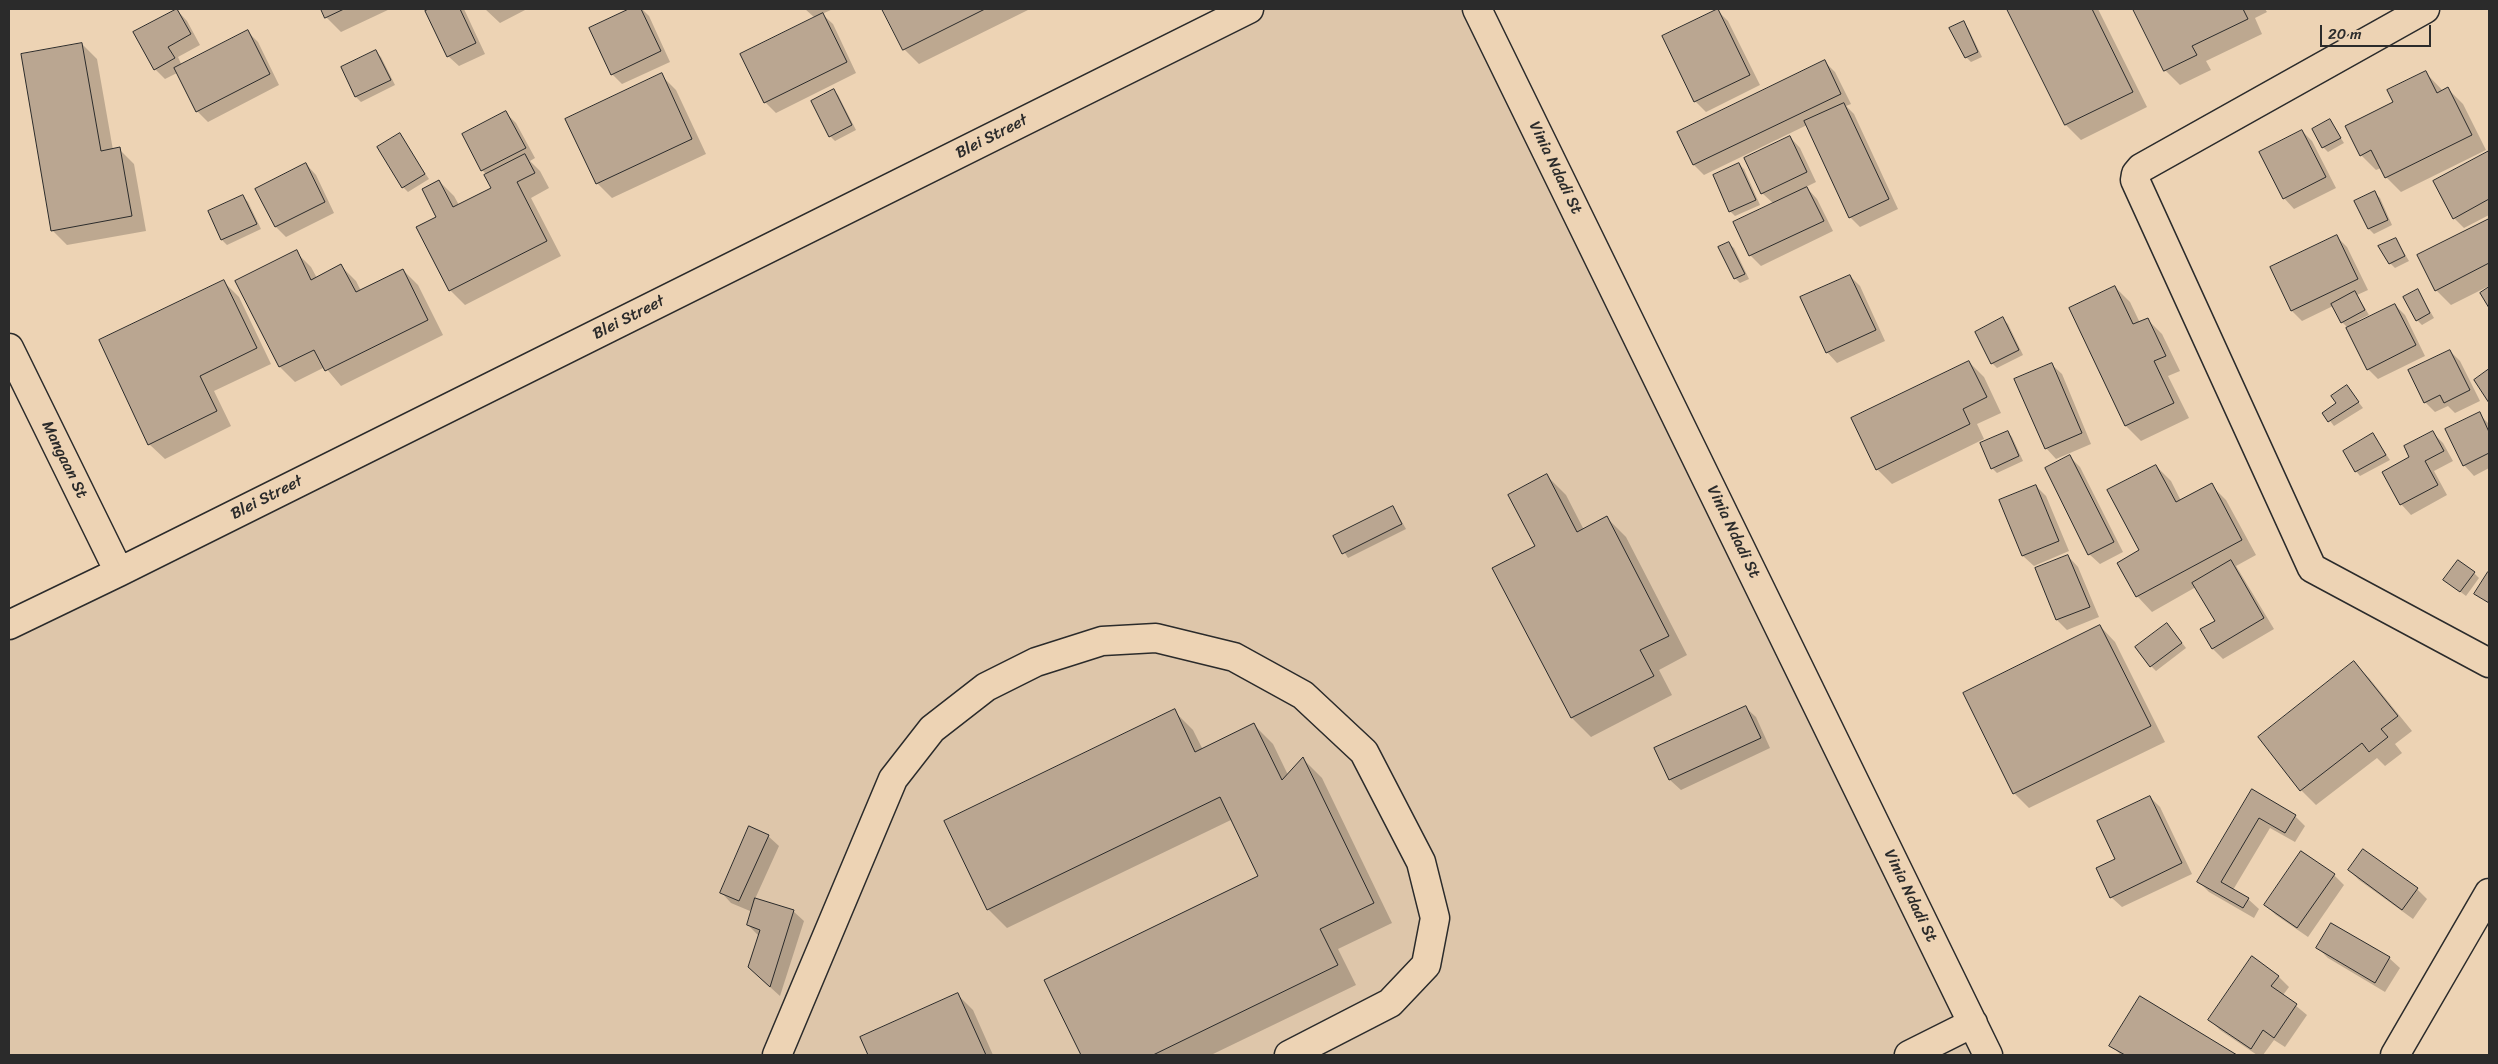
<!DOCTYPE html>
<style>
body{margin:0}
#map{position:relative;width:2498px;height:1064px;overflow:hidden;background:#edd3b4;font-family:Sriracha,sans-serif}
canvas{display:block}
.frame{position:absolute;inset:0;border:10px solid #2b2b2b;pointer-events:none}
.scale{position:absolute;left:2320px;top:25px;width:111px;height:22px;box-sizing:border-box;border:2px solid #2b2b2b;border-top:0;padding-left:6px;font-size:15px;line-height:18px;white-space:nowrap;color:#2b2b2b;-webkit-text-stroke:4px #edd3b4;paint-order:stroke}
</style>
<div id="map">
<canvas width="2498" height="1064"></canvas>
<div class="frame"></div>
<div class="scale">20 m</div>
</div>
<script>
const context = document.querySelector('canvas').getContext('2d');
context.lineJoin = 'round';
function fillPath(path, color) { context.fillStyle = color; context.fill(path, 'evenodd'); }
function strokePath(path, color, width, dash) { context.strokeStyle = color; context.lineWidth = width; context.lineCap = dash ? 'butt' : 'round'; context.setLineDash(dash || []); context.stroke(path); }
function label(font, color, halo, rows, align = 'center') {
  context.font = font + ' Sriracha,sans-serif'; context.lineWidth = 5; context.setLineDash([]); context.textBaseline = 'middle'; context.strokeStyle = halo; context.fillStyle = color; for (const [text, x, y, turn = 0] of rows) {
    context.save(); context.translate(x, y); context.rotate((+turn || 0) * Math.PI / 180); context.textAlign = isNaN(turn) ? turn : align; if (halo) context.strokeText(text, 0, 0); context.fillText(text, 0, 0); context.restore();
  }
}
const built = new Path2D(`
 M1249 9H1477L1988 1055H9V626Z`);
const shadow = new Path2D(`
 M322 9H390L341 32 326 17Z
 M432 9H464L485 54 459 66 448 56 427 11Z
 M485 9H527L500 23Z
 M632 9H642L649 16 670 62 622 84 612 74 590 28Z
 M805 9H833L822 14 833 24 856 73 776 113 765 102 742 54 815 18Z
 M884 9H1030L919 64 904 49Z
 M2009 9H2098L2147 107 2081 140 2066 125Z
 M2134 9H2265L2267 12 2255 18 2262 34 2206 61 2211 70 2180 85 2165 70Z
 M177 10 187 21 200 45 178 57 182 66 248 32 258 42 279 85 208 122 197 111 177 73 165 79 155 69Z
 M1718 11 1728 21 1760 85 1706 112 1695 101Z
 M1963 23 1968 28 1982 57 1971 62 1966 57Z
 M82 44 97 59 113 150 119 149 134 164 146 231 67 245 52 230Z
 M376 52 381 57 395 85 361 102 356 97 342 67Z
 M1825 62 1835 72 1851 104 1846 106 1854 114 1898 209 1860 227 1850 217 1807 125 1704 175 1694 165 1679 133Z
 M2426 73 2443 91 2448 89 2463 104 2486 150 2401 192 2386 177 2381 168 2376 170 2361 155 2395 103Z
 M661 75 676 90 706 154 612 198 597 183Z
 M834 91 838 95 856 130 835 141 830 136Z
 M506 113 516 123 535 158 530 161 540 171 549 188 531 198 561 256 465 305 450 290 438 217 439 181 454 196 459 205 492 189 487 175 482 170Z
 M2330 121 2344 143 2328 152 2323 147Z
 M2302 131 2312 141 2336 188 2294 209 2284 198Z
 M399 135 429 179 408 192 403 187Z
 M1790 137 1800 148 1816 182 1806 187 1817 199 1833 231 1761 266 1750 255 1774 204 1762 193Z
 M2489 152V215L2464 228 2454 218 2434 181Z
 M306 164 316 175 334 213 286 237 276 227Z
 M1739 164 1744 169 1760 205 1735 216 1730 211Z
 M2375 193 2380 198 2392 225 2374 234 2369 229 2356 201Z
 M243 197 248 202 261 229 227 245 222 240 209 212Z
 M2489 220V286L2451 305 2436 290 2418 256Z
 M2337 237 2347 247 2368 290 2357 295 2369 315 2357 321 2358 323 2395 305 2405 315 2425 356 2378 379 2368 369 2348 328 2342 322 2333 306 2302 321 2292 311 2272 268Z
 M2396 240 2409 261 2395 268 2390 263Z
 M1729 244 1734 248 1749 279 1740 283 1735 278Z
 M296 252 311 267 317 278 341 266 356 281 361 291 403 270 418 285 443 335 341 386 325 367 295 382 280 367Z
 M1850 276 1860 286 1885 341 1837 363 1827 352Z
 M224 282 239 297 271 364 214 391 231 426 165 459 149 444Z
 M2115 287 2130 302 2140 323 2147 319 2162 334 2180 371 2168 376 2189 418 2141 441 2126 426 2071 308Z
 M2418 291 2434 318 2422 325 2417 320Z
 M2003 319 2008 324 2023 355 1997 368 1992 363Z
 M2450 351 2460 361 2480 401 2455 413 2448 406 2435 412 2425 402Z
 M1969 362 1984 377 2001 413 1977 424 1984 439 1892 484 1877 469Z
 M2051 364 2062 374 2091 444 2056 459 2046 448Z
 M2347 387 2363 408 2334 426 2324 413 2338 404Z
 M2479 414 2489 424V468L2474 476 2464 465 2447 430Z
 M2008 432 2012 437 2023 461 1997 473 1992 468Z
 M2433 433 2443 443 2453 461 2434 471 2447 495 2411 515 2401 504 2411 457Z
 M2373 435 2390 460 2360 476 2356 471Z
 M2070 457 2080 467 2123 552 2100 564 2089 554Z
 M2156 466 2171 481 2181 501 2211 485 2226 500 2256 555 2236 566 2274 629 2223 659 2213 649 2202 630 2217 622 2196 587 2152 612 2137 596 2141 551Z
 M1547 476 1566 495 1584 530 1607 518 1626 537 1687 655 1659 670 1672 695 1591 737 1572 718 1494 568 1537 546Z
 M2036 486 2046 496 2069 551 2034 566 2023 556 2000 501Z
 M1393 507 1406 529 1348 558 1335 537Z
 M2068 556 2078 567 2099 617 2067 630 2057 620 2037 569Z
 M2474 573 2479 578 2466 596 2450 584Z
 M2100 626 2115 642 2165 742 2029 808 2014 793Z
 M2172 630 2186 648 2156 671 2151 666Z
 M2354 663 2369 678 2412 731 2395 744 2402 753 2385 766 2377 758 2316 805 2301 790 2259 737Z
 M1745 707 1756 717 1770 748 1681 790 1670 780 1656 749Z
 M1174 711 1193 730 1203 750 1254 725 1273 744 1288 775 1303 759 1322 778 1392 923 1338 949 1356 985 1211 1055H1082L1046 980 1260 876 1233 819 1007 928 988 909Z
 M2252 791 2295 816 2305 826 2295 842 2270 828 2233 890 2248 899 2259 909 2254 918 2209 892 2199 882Z
 M2150 797 2160 807 2192 874 2122 907 2111 897 2116 859Z
 M768 836 779 846 755 899 793 911 804 921 780 996 760 978 759 936 748 925 754 906 750 911 731 903 721 892Z
 M2349 870 2417 889 2427 899 2413 919 2359 880Z
 M2334 875 2344 885 2308 937 2276 915 2265 905Z
 M2318 948 2389 958 2400 968 2385 992 2328 958Z
 M2278 976 2289 987 2283 995 2307 1015 2285 1047 2274 1040 2263 1055H2257L2220 1030 2210 1020Z
 M958 995 973 1010 993 1055H869L862 1038Z
 M2140 997 2235 1055H2121L2111 1045Z`);
const building = new Path2D(`
 M177 9 191 34 168 47 175 58 154 70 133 32Z
 M321 9H344L325 18Z
 M429 9H460L476 43 447 57 425 11Z
 M629 9H641L661 51 611 75 589 28Z
 M882 9H985L903 50Z
 M1718 9 1750 75 1694 102 1662 36Z
 M2007 9H2092L2133 92 2065 125Z
 M2133 9H2243L2248 19 2192 46 2197 55 2164 71Z
 M823 13 847 62 764 103 740 54Z
 M1964 21 1978 52 1965 58 1949 28Z
 M248 30 270 74 196 112 174 68Z
 M82 43 101 151 120 147 132 216 51 231 21 54Z
 M376 50 391 80 355 97 341 67Z
 M1825 60 1841 94 1693 165 1677 132Z
 M2426 71 2437 93 2448 87 2472 135 2385 178 2371 150 2360 156 2345 126 2393 102 2387 90Z
 M662 73 692 139 596 184 565 119Z
 M834 89 852 125 829 137 811 101Z
 M1844 103 1889 199 1849 218 1804 121Z
 M506 111 526 148 481 171 462 134Z
 M2330 119 2341 138 2322 148 2312 129Z
 M2302 130 2326 177 2283 199 2259 152Z
 M400 133 425 174 402 188 377 147Z
 M1790 136 1807 172 1761 194 1744 158Z
 M2489 151V199L2453 219 2433 181Z
 M525 154 535 173 517 182 547 241 449 291 416 227 436 217 422 189 439 180 453 207 491 188 484 175Z
 M306 163 325 202 275 227 255 189Z
 M1739 163 1756 200 1729 212 1713 175Z
 M1807 187 1824 221 1749 256 1733 222Z
 M2375 191 2388 220 2368 229 2354 201Z
 M243 195 257 224 221 240 208 211Z
 M2489 219V263L2435 291 2417 255Z
 M2337 235 2358 279 2291 311 2270 267Z
 M2396 238 2405 256 2389 264 2378 246Z
 M1729 242 1745 274 1734 279 1718 247Z
 M297 250 311 280 341 264 356 292 403 269 428 320 325 371 314 350 279 367 235 281Z
 M1850 275 1876 330 1826 353 1800 297Z
 M224 280 257 348 200 376 217 411 148 445 99 340Z
 M2115 286 2133 324 2148 318 2166 356 2154 361 2174 403 2125 426 2069 308Z
 M2489 287V308L2480 293Z
 M2418 289 2430 313 2416 321 2403 297Z
 M2355 291 2365 310 2341 323 2331 304Z
 M2395 304 2416 345 2367 370 2346 328Z
 M2003 317 2019 350 1991 364 1975 332Z
 M2450 350 2470 390 2444 403 2440 395 2424 403 2408 370Z
 M1969 361 1987 397 1963 409 1970 424 1876 470 1851 418Z
 M2052 363 2082 433 2045 449 2014 379Z
 M2489 369V403L2474 380Z
 M2347 385 2359 402 2328 422 2322 413 2336 403 2331 396Z
 M2480 412 2489 432V453L2463 466 2445 429Z
 M2008 431 2019 456 1991 469 1980 443Z
 M2433 431 2444 451 2425 461 2438 485 2400 505 2382 472 2409 457 2404 446Z
 M2373 433 2386 455 2355 472 2343 451Z
 M2070 455 2114 542 2088 555 2045 468Z
 M2156 465 2176 502 2212 483 2242 540 2136 597 2117 563 2139 550 2107 490Z
 M1547 474 1577 532 1607 516 1669 636 1640 650 1654 676 1571 718 1492 568 1535 546 1508 495Z
 M2036 485 2059 541 2022 556 1999 500Z
 M1393 506 1402 524 1342 554 1333 536Z
 M2068 555 2090 607 2056 620 2035 568Z
 M2231 560 2264 618 2212 649 2200 629 2215 621 2192 583Z
 M2458 560 2475 572 2460 592 2443 580Z
 M2488 572 2489 573V603L2474 594Z
 M2167 623 2182 643 2150 667 2135 647Z
 M2100 625 2151 726 2013 794 1963 693Z
 M2354 661 2398 716 2381 729 2388 737 2369 752 2362 743 2300 791 2258 737Z
 M1746 706 1761 738 1669 780 1654 748Z
 M1175 709 1195 752 1254 723 1282 780 1303 757 1374 903 1320 929 1338 965 1153 1055H1081L1044 980 1258 876 1220 797 987 910 944 821Z
 M2252 789 2296 815 2285 833 2259 818 2221 882 2249 898 2243 908 2197 882Z
 M2150 796 2182 863 2110 898 2096 868 2115 859 2097 821Z
 M749 826 769 835 739 901 720 893Z
 M2363 849 2418 888 2402 910 2348 870Z
 M2301 851 2335 874 2297 928 2264 905Z
 M755 898 794 910 770 987 748 967 760 930 747 925Z
 M2331 923 2390 957 2375 983 2316 948Z
 M2252 956 2279 976 2271 986 2297 1004 2274 1038 2263 1030 2251 1049 2208 1020Z
 M958 993 986 1055H868L860 1037Z
 M2140 996 2237 1055H2125L2109 1046Z`);
const minor = new Path2D(`
 M1477 9 1988 1055
 M2425 9 2141 168 2136 174 2135 180 2312 568 2489 663
 M9 348 119 572
 M9 625 119 572 1249 9
 M777 1055 893 779 932 729 986 687 1036 662 1102 641 1156 638 1234 657 1303 695 1364 752 1421 862 1435 918 1426 965 1390 1003 1289 1055
 M1909 1055 1973 1023
 M2395 1055 2489 893`);
const streetNames = [
 ["Blei Street",992,137,-27],
 ["Vinia Ndadi St",1555,168,64],
 ["Blei Street",629,318,-27],
 ["Mangaan St",64,460,64],
 ["Blei Street",267,498,-27],
 ["Vinia Ndadi St",1733,532,64],
 ["Vinia Ndadi St",1910,896,64]
];
fillPath(built, '#dec6aa');
fillPath(shadow, '#0003');
fillPath(building, '#baa691');
strokePath(building, '#2b2b2b', 1);
strokePath(minor, '#2b2b2b', 31);
strokePath(minor, '#edd3b4', 28);
label('16px', '#2b2b2b', '#edd3b4', streetNames);
</script>
